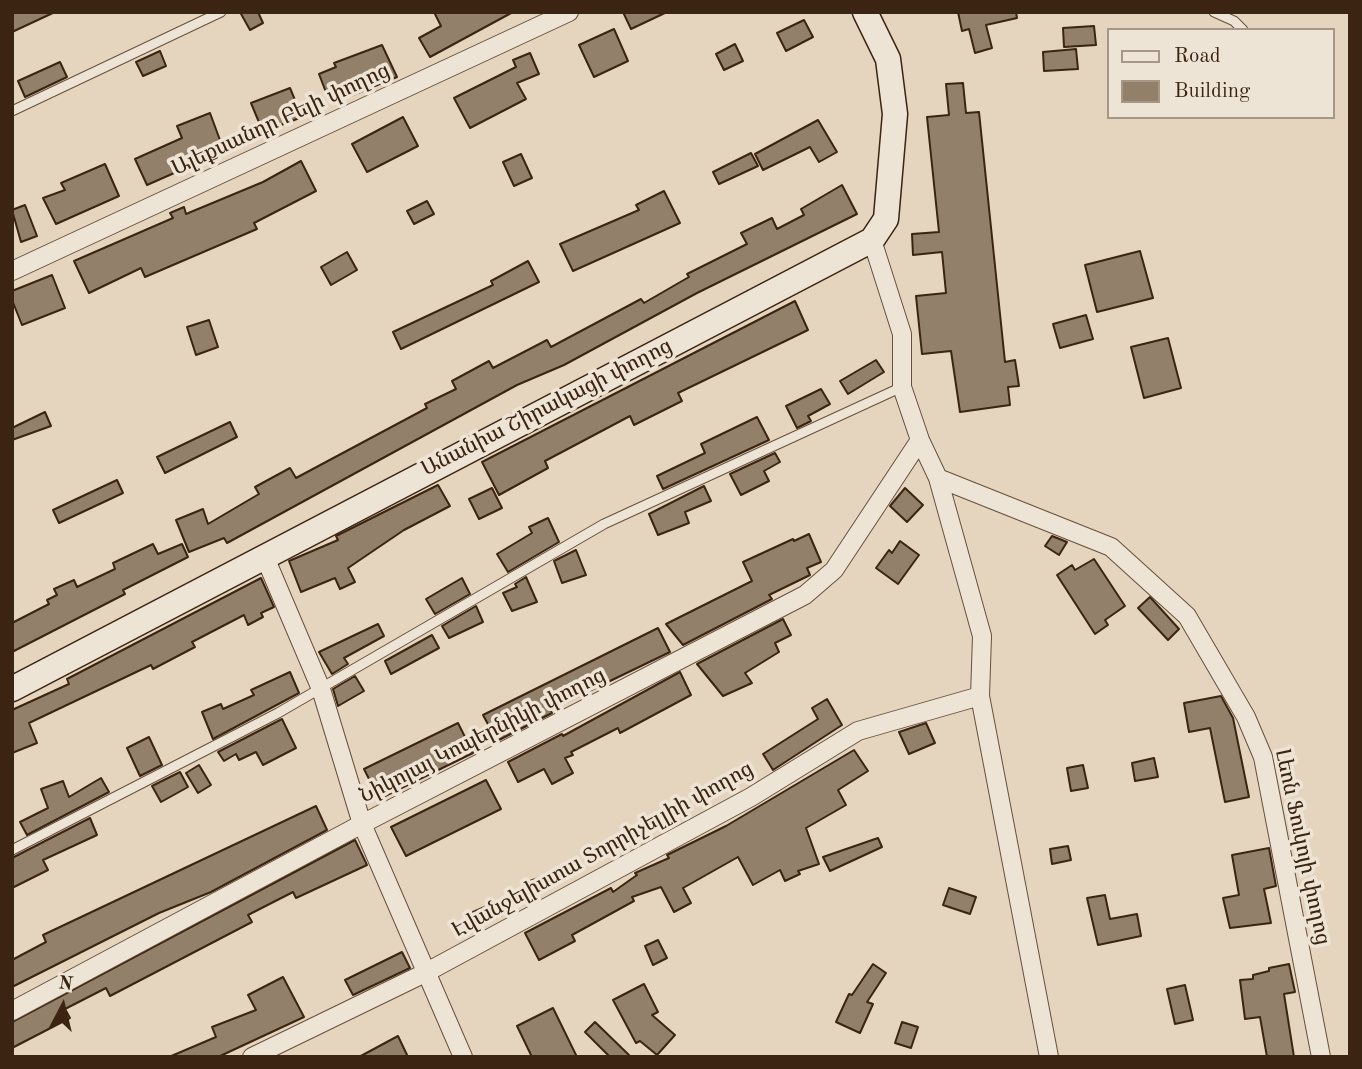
<!DOCTYPE html>
<meta charset="utf-8">
<style>
body{margin:0}
#map{position:relative;width:1362px;height:1069px;overflow:hidden;background:#e5d5be;font-family:"Old Standard TT",serif}
canvas{display:block}
.frame{position:absolute;inset:0;border:14px solid #3b2411;pointer-events:none}
.legend{position:absolute;left:1107px;top:28px;width:228px;height:91px;box-sizing:border-box;background:#eee4d5;border:2px solid #a69787;margin:0;padding:9px 12px;list-style:none;font-size:21px;color:#3b2411}
.legend li{display:flex;align-items:center;gap:14px;height:35px}
.legend b{width:35px;border:2px solid #a69787}
.north{position:absolute;left:28px;top:971px;width:70px;height:70px;-webkit-text-stroke:5px #eee4d5;paint-order:stroke;rotate:7deg;font-size:19px;font-weight:700;line-height:28px;text-align:center;color:#3b2411}
.north::after{content:'';display:block;margin:auto;width:24px;height:32px;background:#3b2411;clip-path:polygon(50% 0,100% 100%,50% 72%,0 100%)}
</style>
<div id="map">
<canvas width="1362" height="1069"></canvas>
<div class="frame"></div>
<ul class="legend">
<li><b style="height:9px;background:#eee4d5"></b>Road</li>
<li><b style="height:19px;background:#93806b"></b>Building</li>
</ul>
<div class="north">N</div>
</div>
<script>
const context = document.querySelector('canvas').getContext('2d');
context.lineJoin = 'round';
function fillPath(path, color) { context.fillStyle = color; context.fill(path, 'evenodd'); }
function strokePath(path, color, width, dash) { context.strokeStyle = color; context.lineWidth = width; context.lineCap = dash ? 'butt' : 'round'; context.setLineDash(dash || []); context.stroke(path); }
function label(font, color, halo, rows, align = 'center') {
  context.font = font + ' "Old Standard TT","Noto Serif Armenian",serif'; context.lineWidth = 7; context.setLineDash([]); context.textBaseline = 'middle'; context.strokeStyle = halo; context.fillStyle = color; for (const [text, x, y, turn = 0] of rows) {
    context.save(); context.translate(x, y); context.rotate((+turn || 0) * Math.PI / 180); context.textAlign = isNaN(turn) ? turn : align; if (halo) context.strokeText(text, 0, 0); context.fillText(text, 0, 0); context.restore();
  }
}
const building = new Path2D(`
 M12 12H55L12 32Z
 M240 12H258L263 23 250 30Z
 M434 12H513L430 57 419 38 441 26Z
 M623 12H667L631 29Z
 M958 12H1016L1017 18 986 25 992 48 975 53 969 29 962 31Z
 M804 20 813 37 786 51 777 33Z
 M1094 26 1096 45 1064 47 1063 28Z
 M614 29 628 61 594 77 579 45Z
 M735 44 743 61 724 70 716 54Z
 M382 45 397 77 348 97 345 88 327 95 319 74 336 67 334 63Z
 M1076 49 1078 69 1044 71 1043 52Z
 M160 51 166 66 143 76 136 62Z
 M530 53 539 74 517 83 526 99 470 128 454 98 516 67 513 60Z
 M60 62 67 77 25 97 18 81Z
 M963 83 966 113 979 112 1005 362 1015 360 1019 386 1008 387 1010 405 960 412 951 351 922 354 916 296 946 293 942 252 913 255 912 234 939 232 927 117 949 115 946 84Z
 M290 88 302 117 263 132 251 103Z
 M210 113 224 151 147 185 135 159 182 138 177 126Z
 M403 117 418 146 367 172 352 144Z
 M818 120 837 152 819 162 810 147 763 170 755 154Z
 M751 153 758 166 719 184 713 172Z
 M521 154 532 178 514 186 503 162Z
 M301 161 316 191 254 223 257 229 145 277 141 268 89 293 74 261 173 218 170 213 184 207 186 214 263 182Z
 M105 164 119 196 56 224 43 198 65 190 61 183Z
 M842 185 857 214 697 293 564 365 517 385 227 543 224 538 189 552 176 520 203 509 208 524 259 494 255 487 290 468 296 478 427 408 425 404 456 389 452 381 489 361 493 368 547 340 551 347 641 299 644 303 689 277 687 274 747 244 741 233 772 218 777 229 804 215 801 209Z
 M664 191 680 223 573 271 560 244 639 210 636 205Z
 M427 201 434 214 414 224 407 211Z
 M25 205 37 236 21 242 12 210Z
 M1140 251 1153 298 1097 312 1085 265Z
 M347 252 357 270 331 285 321 267Z
 M528 261 539 282 401 349 393 332 493 285 491 281Z
 M52 275 65 308 22 325 12 300V291Z
 M795 301 808 330 678 393 682 401 634 425 630 416 545 461 548 468 499 495 482 462Z
 M1086 315 1093 339 1060 348 1053 324Z
 M209 320 218 347 196 355 187 327Z
 M1168 338 1181 388 1144 398 1131 347Z
 M876 360 884 372 848 394 840 381Z
 M821 389 830 404 808 416 811 421 797 428 786 406Z
 M45 412 51 426 12 440V428Z
 M757 417 769 440 663 489 657 476 705 453 701 444Z
 M230 422 237 437 165 473 157 457Z
 M775 453 780 462 764 471 769 481 741 495 730 474Z
 M117 480 123 493 59 523 53 510Z
 M438 485 450 506 404 530 348 568 355 582 340 589 335 578 301 592 289 561 338 540 336 536Z
 M704 486 711 501 685 512 689 523 658 535 649 514Z
 M492 488 502 508 479 519 469 499Z
 M905 488 923 505 907 522 890 506Z
 M548 518 559 542 508 572 497 554 532 533 529 527Z
 M809 534 821 562 807 568 810 575 769 595 772 599 683 645 666 624 752 581 743 562 793 539 794 541Z
 M1052 536 1067 542 1059 555 1045 546Z
 M900 541 919 555 898 584 876 568 889 550 892 553Z
 M153 544 158 554 182 544 188 557 123 590 125 594 12 652V623L49 604 47 600 57 595 54 589 74 580 77 587 115 569 113 563Z
 M576 550 586 575 562 583 554 561Z
 M1094 559 1125 606 1105 620 1108 625 1095 634 1057 575 1072 565 1075 570Z
 M526 577 537 602 512 611 503 593 517 587 515 584Z
 M261 578 274 607 261 613 263 617 248 625 244 615 192 642 195 647 153 669 151 665 29 723 37 743 12 753V710L69 684 67 679Z
 M462 578 470 594 435 614 426 599Z
 M1150 597 1179 629 1168 640 1138 608Z
 M476 606 483 622 449 638 442 626Z
 M783 619 791 635 775 643 779 652 745 673 752 683 723 696 697 664Z
 M378 624 384 636 344 658 348 664 332 674 319 652Z
 M658 628 670 652 550 710 552 713 497 741 483 715Z
 M432 635 439 648 391 674 385 661Z
 M290 672 299 693 213 739 202 712 221 704 223 709 254 695 251 690Z
 M680 672 691 695 620 733 618 728 571 752 573 755 565 758 573 773 552 784 544 769 518 782 508 762 562 734 563 736Z
 M355 676 364 691 338 706 333 689Z
 M1221 696 1233 718 1249 797 1225 802 1210 728 1189 732 1184 703Z
 M827 699 842 725 773 770 763 754 818 719 812 708Z
 M282 719 296 748 263 765 256 752 239 760 236 754 224 761 218 752Z
 M458 723 473 753 379 799 364 769Z
 M926 723 935 743 909 754 899 732Z
 M149 737 162 765 140 776 127 748Z
 M854 750 868 771 838 790 846 805 806 828 819 864 798 871 800 874 785 881 780 870 753 885 738 857 683 888 691 903 674 912 661 887 632 897 634 901 572 935 575 941 539 960 525 933 611 888 613 892 637 875 635 873 669 858 667 855 726 826Z
 M1154 758 1158 777 1135 781 1132 763Z
 M199 765 211 785 198 793 186 773Z
 M1083 765 1088 788 1071 791 1067 768Z
 M180 772 188 787 161 802 152 786Z
 M101 778 109 792 27 835 20 822 48 808 41 789 63 781 69 797Z
 M486 780 501 809 406 856 391 827Z
 M316 806 327 830 211 892 159 913 12 987V960L46 942 43 935Z
 M90 818 97 835 43 860 48 870 12 888V858Z
 M878 838 882 847 830 871 823 857Z
 M355 840 367 865 296 898 293 892 248 915 252 922 110 996 106 988 65 1009 70 1018 12 1048V1022Z
 M1068 846 1071 860 1052 864 1050 849Z
 M1269 848 1276 886 1264 889 1271 923 1230 928 1223 898 1239 895 1232 855Z
 M567 868 570 876 533 896 527 882Z
 M949 888 976 897 970 914 943 905Z
 M1105 895 1110 919 1137 914 1141 936 1098 945 1087 898Z
 M496 902 502 915 479 925 473 912Z
 M658 940 667 958 653 965 645 946Z
 M402 952 410 968 353 995 345 980Z
 M873 964 886 973 867 1002 873 1004 860 1033 836 1022 849 994 852 995Z
 M1289 964 1295 992 1284 994 1294 1057H1267L1260 1017 1245 1019 1240 980 1253 979V975L1269 971V968Z
 M283 977 304 1017 218 1057H169L216 1037 212 1027 256 1010 248 995Z
 M644 984 658 1012 652 1015 675 1035 657 1055 640 1041 636 1043 613 1000Z
 M1185 985 1193 1020 1175 1024 1167 989Z
 M553 1008 577 1057H532L517 1026Z
 M595 1022 631 1057H610L585 1032Z
 M902 1022 918 1027 911 1048 895 1043Z
 M398 1036 408 1057H359Z`);
const lane = new Path2D(`
 M1214 12 1234 21 1243 30
 M12 111 221 12
 M12 850 278 713 604 524 902 387`);
const street = new Path2D(`
 M872 240 902 334V387L920 440 938 478 982 636 980 696 1049 1057
 M12 271 569 12
 M938 478 1111 547 1187 616 1246 717 1263 757 1321 1057
 M264 555 321 689 362 824 463 1057
 M12 1011 362 824 805 595 834 570 920 440
 M252 1057 425 973 751 797 858 731 980 696`);
const secondary = new Path2D(`
 M12 689 872 240 886 219 895 114 888 59 865 12`);
const streetNames = [
 ["Ալեքսանդր Բելի փողոց",281,120,-25],
 ["Անանիա Շիրակացի փողոց",547,408,-27],
 ["Նիկոլայ Կոպերնիկի փողոց",483,736,-27],
 ["Լեոն Ֆուկոյի փողոց",1302,847,78],
 ["Էվանջելիստա Տորրիչելլիի փողոց",603,850,-29]
];
fillPath(building, '#93806b');
strokePath(building, '#3b2411', 2);
strokePath(lane, '#66503c', 11);
strokePath(street, '#66503c', 20);
strokePath(secondary, '#3b2411', 27);
strokePath(lane, '#eee4d5', 9);
strokePath(street, '#eee4d5', 18);
strokePath(secondary, '#eee4d5', 24);
label('21px', '#3b2411', '#eee4d5', streetNames);
</script>
